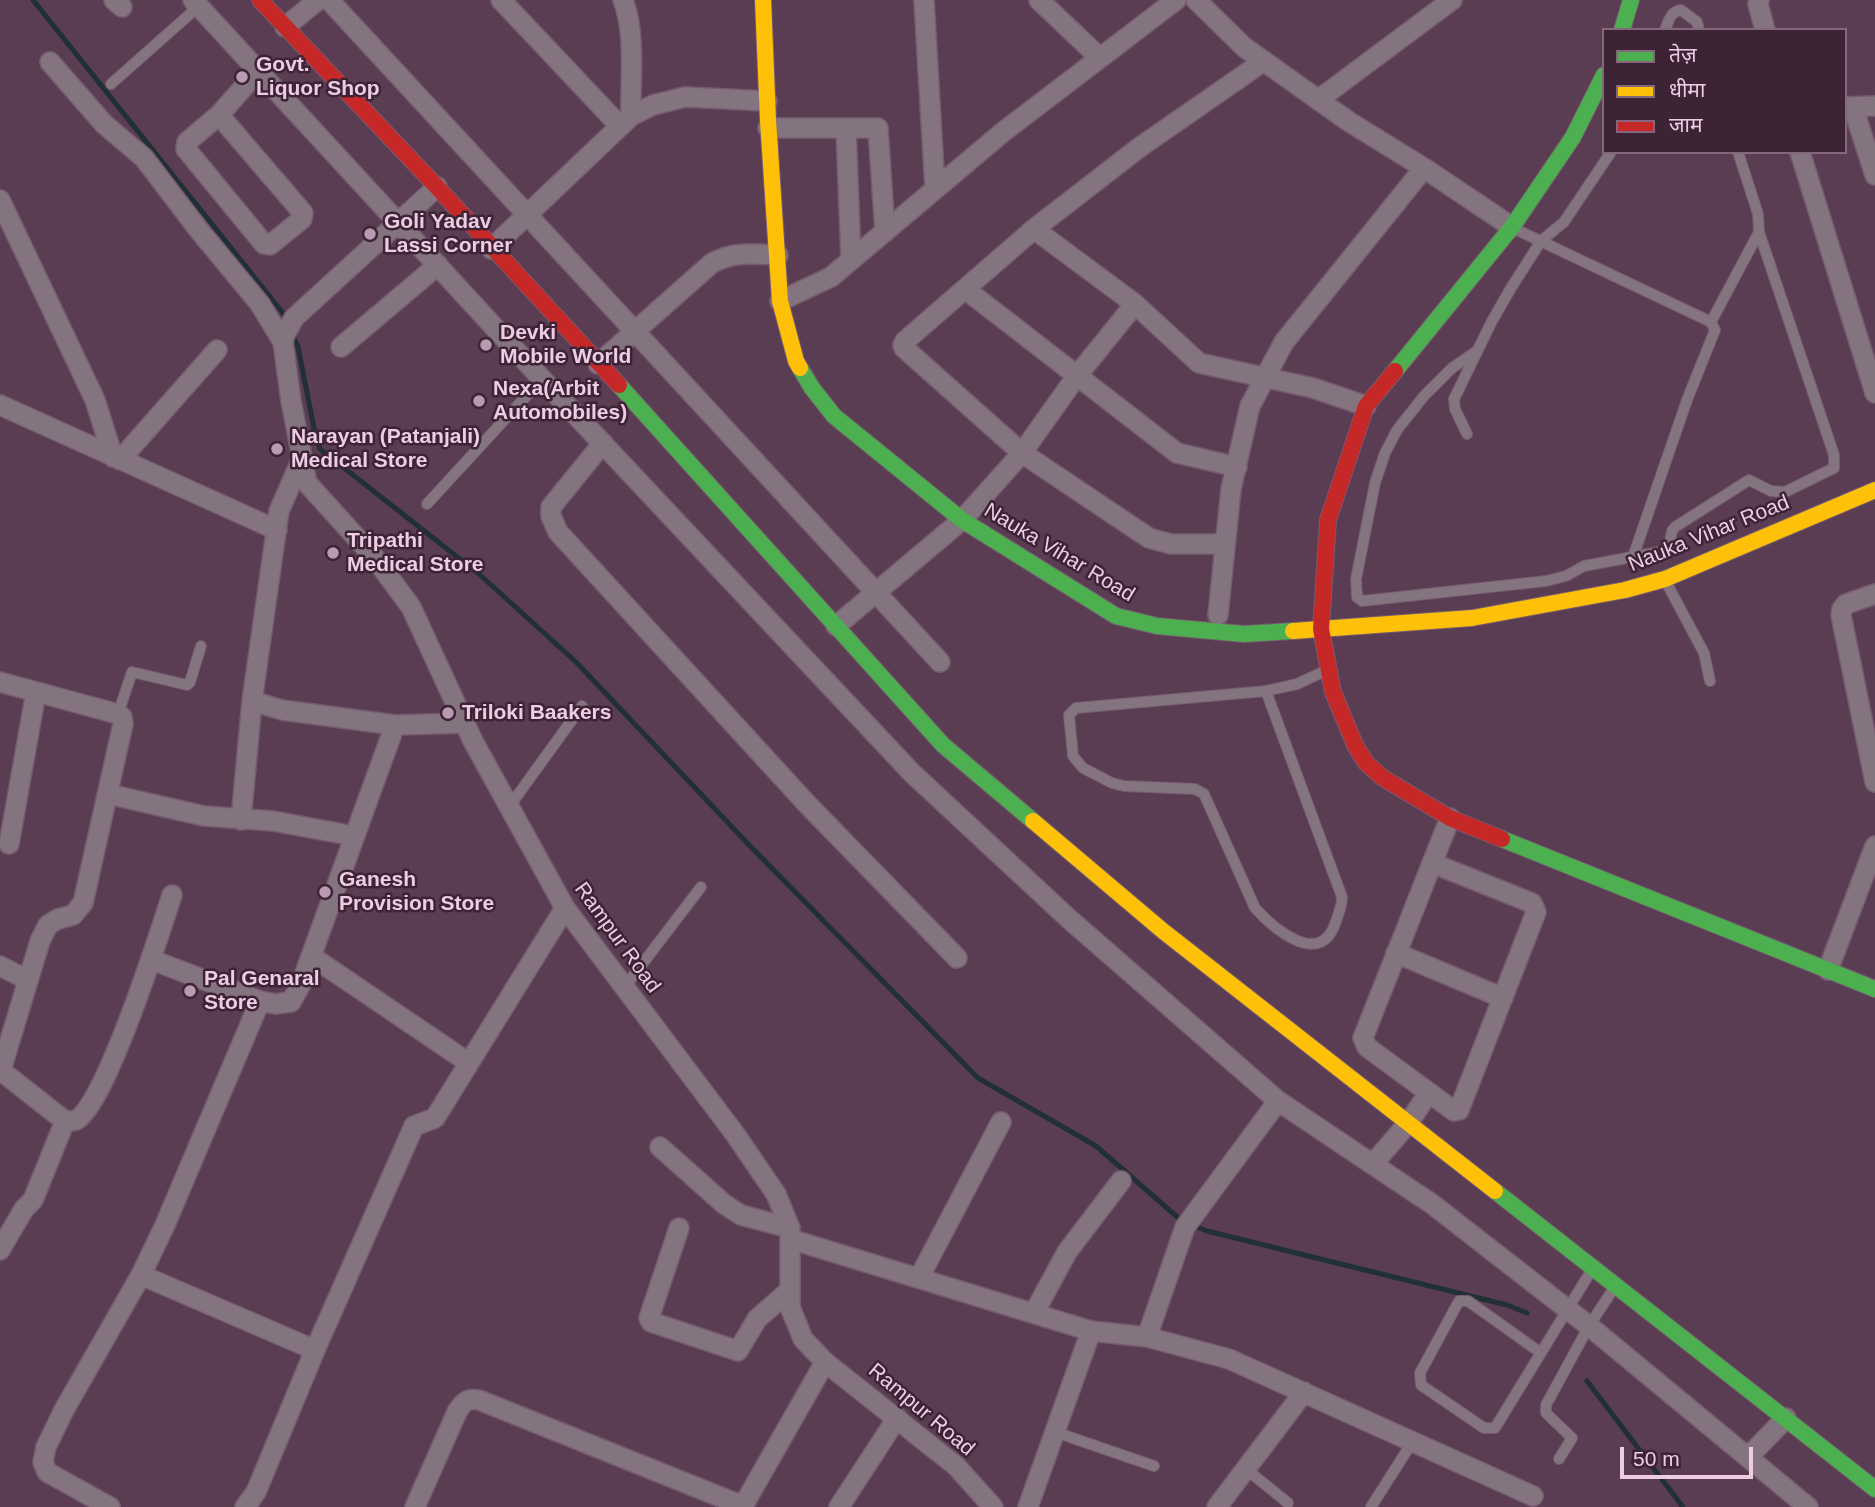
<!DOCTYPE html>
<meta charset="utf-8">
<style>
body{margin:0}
#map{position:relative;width:1875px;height:1507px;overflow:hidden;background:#5a3c53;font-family:Arial,"Noto Sans Devanagari",sans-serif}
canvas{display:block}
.legend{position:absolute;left:1602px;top:28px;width:245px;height:126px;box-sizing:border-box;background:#3d2336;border:2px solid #84677c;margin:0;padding:9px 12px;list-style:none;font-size:21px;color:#eecce4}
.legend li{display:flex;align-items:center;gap:14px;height:35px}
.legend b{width:35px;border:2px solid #84677c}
.scale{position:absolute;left:1620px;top:1447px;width:133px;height:32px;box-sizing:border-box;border:4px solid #eecce4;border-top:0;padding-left:9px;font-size:21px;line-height:24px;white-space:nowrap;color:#eecce4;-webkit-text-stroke:5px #3d2336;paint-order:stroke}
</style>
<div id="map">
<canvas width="1875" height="1507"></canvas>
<ul class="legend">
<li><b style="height:9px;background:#4caf50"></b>तेज़</li>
<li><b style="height:9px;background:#ffc107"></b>धीमा</li>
<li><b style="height:9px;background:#c62828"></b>जाम</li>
</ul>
<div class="scale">50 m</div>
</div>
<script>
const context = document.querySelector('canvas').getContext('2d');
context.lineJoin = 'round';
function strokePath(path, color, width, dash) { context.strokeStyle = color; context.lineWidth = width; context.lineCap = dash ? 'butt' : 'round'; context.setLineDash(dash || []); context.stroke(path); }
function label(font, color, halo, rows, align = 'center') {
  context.font = font + ' Arial,sans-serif'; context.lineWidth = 5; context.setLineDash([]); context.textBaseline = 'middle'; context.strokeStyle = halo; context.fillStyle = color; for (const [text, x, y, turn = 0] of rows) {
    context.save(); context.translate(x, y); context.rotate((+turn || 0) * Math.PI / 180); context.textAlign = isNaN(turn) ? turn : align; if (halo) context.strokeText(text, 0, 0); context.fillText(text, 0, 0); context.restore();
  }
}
const stream = new Path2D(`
 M33 0 283 313 287 322
 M292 334 298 347 315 433 320 449 479 574 576 662 750 846 978 1078 1096 1146 1183 1222
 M1192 1225 1207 1231 1507 1305 1527 1313
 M1587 1381 1683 1507`);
const lane = new Path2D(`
 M1665 30C1669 20 1670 12 1681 10L1697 22 1699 30
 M111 84 199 6
 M1515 229 1711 322 1715 330 1687 400 1633 557
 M1711 322 1759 232 1758 214 1738 152
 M1477 351 1452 368 1424 396 1397 430 1385 453 1375 483 1356 579 1357 597 1362 601 1546 581 1566 576 1584 566 1664 551 1669 547 1672 531 1675 527 1749 480 1771 491 1785 492 1834 468V455L1759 232
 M1467 434 1455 409 1454 399 1492 321 1511 288 1541 241 1564 222 1611 152
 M427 504 542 379
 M1665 580 1704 653 1710 681
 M1266 691 1342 897C1342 907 1338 915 1335 924 1319 968 1273 928 1255 908L1204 794 1195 789 1124 786 1112 783 1083 768 1073 756 1069 715 1076 708 1266 691 1297 684 1325 671
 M118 714 132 672 187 685 190 682 201 646
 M509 807 582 706
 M624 988 701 887
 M1541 1353 1468 1301H1459L1420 1373 1421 1385 1484 1428H1495L1591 1271
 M1055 1432 1154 1466
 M1559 1459 1572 1438 1546 1413V1405L1589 1326 1614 1288
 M1246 1469 1288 1503
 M1371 1507 1413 1441`);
const street = new Path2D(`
 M114 0 122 7
 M193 0 542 379 912 773 1068 918 1278 1101 1432 1204 1589 1326 1808 1507
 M329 0 940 662
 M501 0 619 125
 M623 0C636 33 630 80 631 116
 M924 0 935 189
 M1039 0 1100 58
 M1196 0 1244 47 1348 121 1424 168 1512 227
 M1759 0 1758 4 1765 30
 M285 27 318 0
 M1264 61 1140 147 1034 229 1135 304 1199 363 1313 388 1366 406
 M50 62 104 124 144 158 198 229 260 304 283 342
 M1318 100 1452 0
 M1845 107 1875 106
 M1853 107 1875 175
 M219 115 303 213 302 219 270 245 264 244 186 149 187 142 219 115 258 71
 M768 128H878L885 232
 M846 128 851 260
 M1800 152 1875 393
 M437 187 294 318 285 334 283 342 291 401 307 483 374 557 411 607 473 741 565 908 735 1134 776 1194 790 1228V1307L803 1339 825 1362 956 1466 993 1507
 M0 200 95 400 113 457
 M1034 229 905 341 903 345 904 348 1022 453 1149 538 1171 544H1225
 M491 249 631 116 653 105 685 97 767 101
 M965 289 1177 453 1237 467
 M780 301 831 277 1003 132 1176 0
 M341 347 438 265
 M598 364 712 263C734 251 753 254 778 255
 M0 405 277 530
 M603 443 551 507V516L558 532 807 804 957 958
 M120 460 217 350
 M1875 594 1846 604 1842 609 1841 615 1875 782
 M1218 615 1231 489 1250 406 1284 342 1424 168
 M836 626 962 520 1022 453 1076 377 1135 304
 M0 682 118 714 122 717 123 724 83 903 73 915 58 919 48 925 40 941 1 1070
 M252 701 282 710 395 725
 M108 794 204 816 273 821 354 836
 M241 820 252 701 279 511 301 461
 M9 844 36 692
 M1432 863 1532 903 1536 912 1459 1110 1454 1111 1367 1047 1363 1038 1450 818
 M1396 953 1503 998
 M311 956 469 1063
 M152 960 260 1001
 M0 966 28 980
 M1828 970 1875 846
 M0 1070 65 1121C69 1121 73 1121 76 1120 105 1106 160 932 172 895
 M660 1147 724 1204 741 1215 790 1228
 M1373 1164 1409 1122 1428 1094
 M679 1228 649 1318 651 1322 738 1351 757 1319 790 1290
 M790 1239 1091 1331 1147 1337 1229 1359 1533 1496
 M0 1250 24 1209 33 1200 65 1121
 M919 1278 1001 1122
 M1034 1313 1067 1252 1121 1181
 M1147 1337 1185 1227 1278 1101
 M315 1350 414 1126 435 1118 565 908
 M1748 1457 1786 1418
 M110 1507 47 1472 43 1462 46 1447 64 1410 141 1275
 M245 1507 256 1492 315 1350 141 1275 165 1225 260 1001 275 1004 291 1002 301 984 395 725 465 723
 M415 1507 457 1412C463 1402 467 1398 479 1400L743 1506 825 1362
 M839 1507 897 1418
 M1028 1507 1091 1331
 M1217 1507 1304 1392`);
const fast = new Path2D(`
 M1622 30 1631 0
 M800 368 812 388 834 416 962 520 1116 616 1157 626 1244 634 1293 631
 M1395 371 1512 227 1573 137 1604 75
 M619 385 943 745 1033 821
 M1502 839 1875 989
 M1495 1191 1875 1489`);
const slow = new Path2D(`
 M763 0 768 120 780 301 796 361 800 368
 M1293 631 1472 618 1625 590 1665 579 1875 490
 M1033 821 1163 931 1495 1191`);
const jam = new Path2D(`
 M260 0 437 187 619 385
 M1395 371 1366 406 1328 520 1321 629 1333 692 1355 745 1366 763 1383 778 1450 818 1502 839`);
const markers = [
 [242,77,7,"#ba9ab1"],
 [370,234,7,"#ba9ab1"],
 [486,345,7,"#ba9ab1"],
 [479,401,7,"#ba9ab1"],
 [277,449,7,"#ba9ab1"],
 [333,553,7,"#ba9ab1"],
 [448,713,7,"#ba9ab1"],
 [325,892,7,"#ba9ab1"],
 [190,991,7,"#ba9ab1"]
];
const poiNames = [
 ["Govt.",256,65],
 ["Liquor Shop",256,89],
 ["Goli Yadav",384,222],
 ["Lassi Corner",384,246],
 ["Devki",500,333],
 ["Mobile World",500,357],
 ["Nexa(Arbit",493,389],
 ["Automobiles)",493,413],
 ["Narayan (Patanjali)",291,437],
 ["Medical Store",291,461],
 ["Tripathi",347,541],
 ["Medical Store",347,565],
 ["Triloki Baakers",462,713],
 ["Ganesh",339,880],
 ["Provision Store",339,904],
 ["Pal Genaral",204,979],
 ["Store",204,1003]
];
const streetNames = [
 ["Nauka Vihar Road",1709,534,-22],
 ["Nauka Vihar Road",1059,553,31],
 ["Rampur Road",617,938,54],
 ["Rampur Road",921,1410,40]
];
strokePath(stream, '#212f36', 5);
strokePath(lane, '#755b6e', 12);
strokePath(street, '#755b6e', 22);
strokePath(fast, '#755b6e', 18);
strokePath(slow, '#755b6e', 18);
strokePath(jam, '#755b6e', 18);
strokePath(lane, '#84747f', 10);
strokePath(street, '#84747f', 19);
strokePath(fast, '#4caf50', 16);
strokePath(slow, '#ffc107', 16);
strokePath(jam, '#c62828', 16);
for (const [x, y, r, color] of markers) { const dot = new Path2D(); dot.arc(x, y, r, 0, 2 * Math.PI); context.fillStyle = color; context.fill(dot); strokePath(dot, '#3d2336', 2.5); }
label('bold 21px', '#eecce4', '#3d2336', poiNames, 'left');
label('21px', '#eecce4', '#3d2336', streetNames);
</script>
